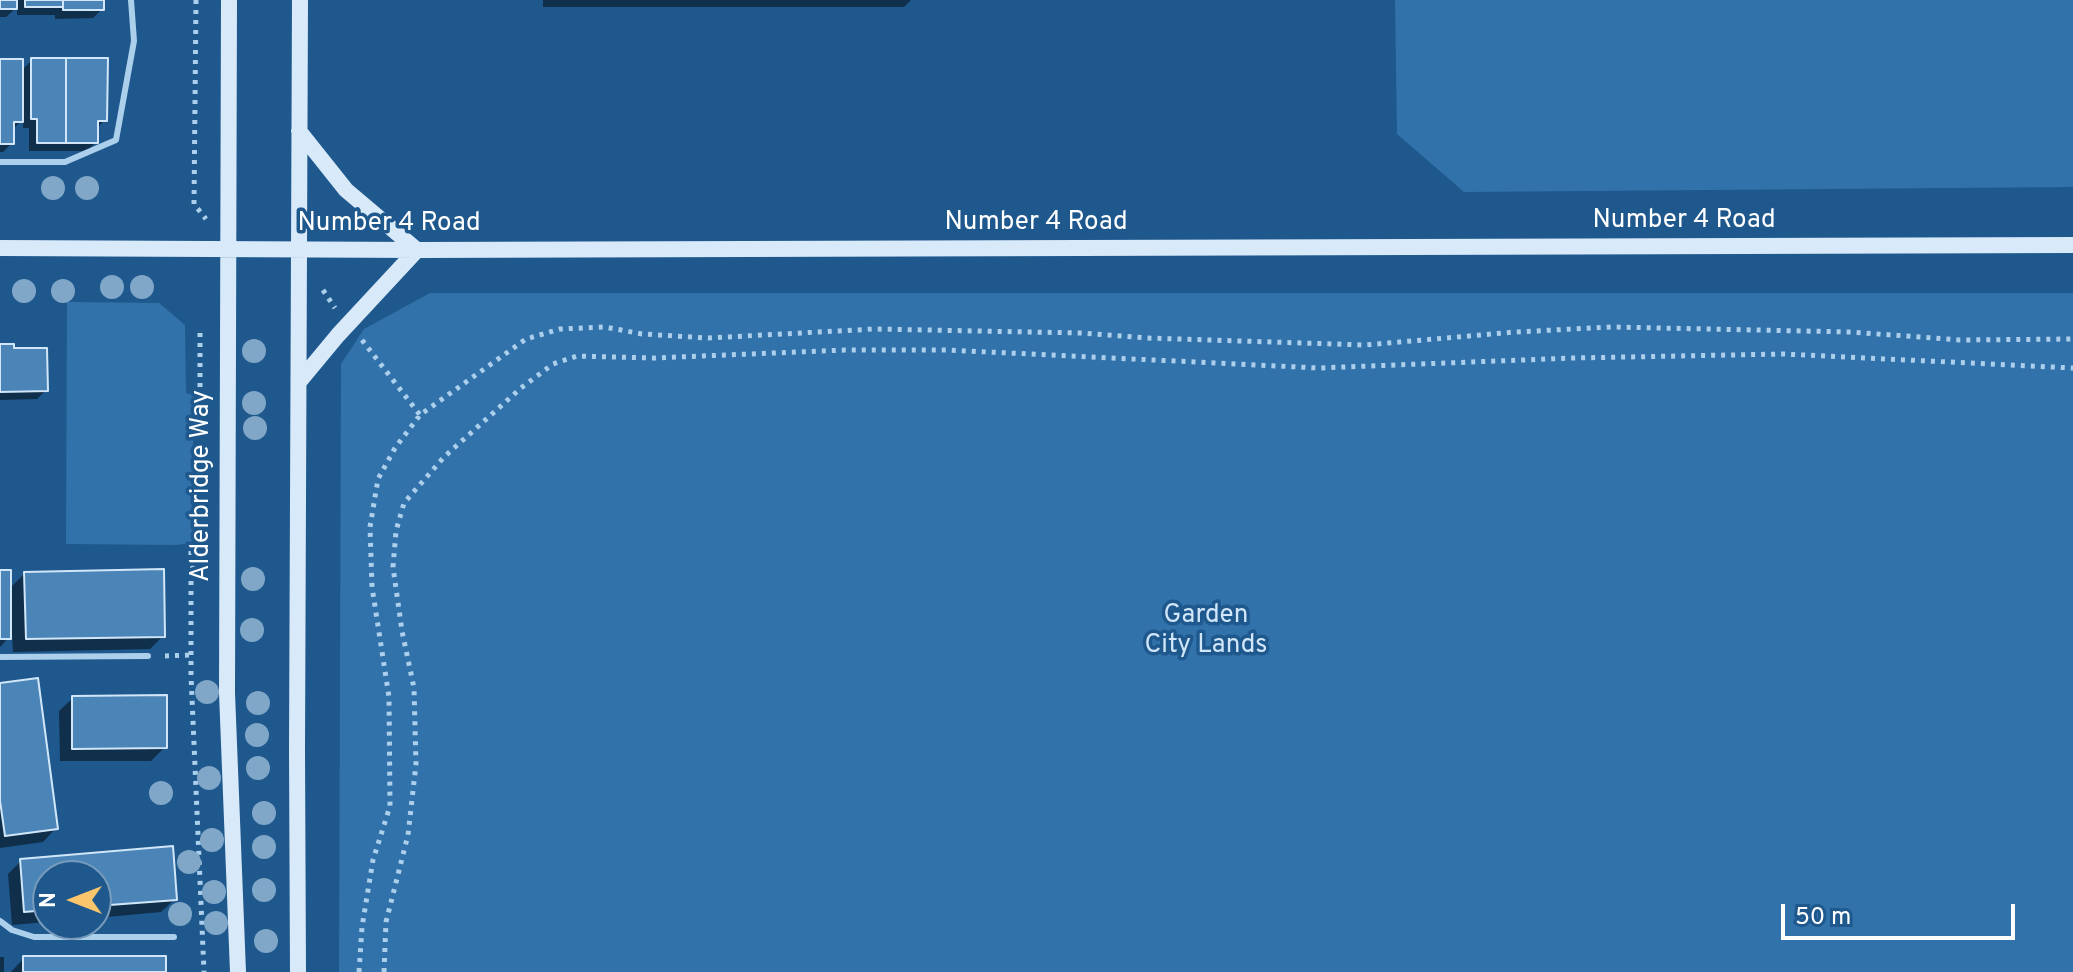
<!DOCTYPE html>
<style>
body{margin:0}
#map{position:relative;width:2073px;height:972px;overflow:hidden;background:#1e588d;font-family:Overpass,sans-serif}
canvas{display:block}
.north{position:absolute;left:32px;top:860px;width:80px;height:80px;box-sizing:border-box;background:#1e588d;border:2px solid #789bbb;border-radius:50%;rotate:270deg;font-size:22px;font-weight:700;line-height:32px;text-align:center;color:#fff}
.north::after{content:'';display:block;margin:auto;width:28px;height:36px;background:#fbc56b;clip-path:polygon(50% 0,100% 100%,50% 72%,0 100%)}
.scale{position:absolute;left:1781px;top:904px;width:234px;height:36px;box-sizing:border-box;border:4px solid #fff;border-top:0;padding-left:10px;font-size:24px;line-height:28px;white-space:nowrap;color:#fff;-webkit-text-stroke:6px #1e588d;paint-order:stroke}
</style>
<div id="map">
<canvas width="2073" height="972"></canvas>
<div class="north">N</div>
<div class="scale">50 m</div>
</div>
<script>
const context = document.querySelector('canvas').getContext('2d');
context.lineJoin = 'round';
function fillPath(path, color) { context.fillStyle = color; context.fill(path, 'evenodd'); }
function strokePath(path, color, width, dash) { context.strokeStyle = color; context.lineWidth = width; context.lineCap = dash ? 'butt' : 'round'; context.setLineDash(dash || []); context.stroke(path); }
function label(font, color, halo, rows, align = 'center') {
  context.font = font + ' Overpass,sans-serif'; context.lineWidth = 7; context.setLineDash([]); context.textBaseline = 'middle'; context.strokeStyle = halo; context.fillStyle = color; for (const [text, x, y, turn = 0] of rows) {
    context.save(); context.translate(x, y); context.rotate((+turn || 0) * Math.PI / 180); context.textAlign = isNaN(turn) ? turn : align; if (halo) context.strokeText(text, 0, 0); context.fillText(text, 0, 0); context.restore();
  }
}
const green = new Path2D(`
 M1395 0H2073V187L1464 192 1397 134Z
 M430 293H2073V972H339L341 364 364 329Z
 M67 302 159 303 185 325 186 393 193 395V543L176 545 66 544Z`);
const shadow = new Path2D(`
 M0 0H102V9L93 18 55 19V15H17V7L6 17H0Z
 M543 0H911L904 7H543Z
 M32 60 105 120 96 129V142L87 151H29V128H23V119L12 130V143L3 152H0V61L21 71Z
 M0 346 46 390 37 399 0 400Z
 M0 572 9 589 25 573 163 636 150 649 13 652 12 634 0 647Z
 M0 685 56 828 43 842 0 848Z
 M73 698 165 747 151 761H60L59 711Z
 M171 849 175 899 161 912 96 918V876H48V922L12 925 8 874 21 861Z
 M0 957H4V972H0Z
 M24 958 164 972H11Z`);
const building = new Path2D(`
 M0 0H17V9H0Z
 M25 0H63V7H25Z
 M63 0H104V10H63Z
 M31 58H66V143H37V119H31Z
 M66 58H108L107 121H98V143H66Z
 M0 59H23V122H14V144H0Z
 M0 344H14V348H47L48 391 0 392Z
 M164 569 165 637 26 639 24 572Z
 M0 570H11V639H0Z
 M38 678 58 829 5 836 0 801V683Z
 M167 695V748L72 749V696Z
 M173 846 177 900 96 906V876H48V910L24 912 20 859Z
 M23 956H166V972H23Z`);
const path = new Path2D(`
 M196 0 194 204 206 219
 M323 290 335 308
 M200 333V400L202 412
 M362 340 420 415
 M191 551V675L204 972
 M192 569 202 550
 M165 656 191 655
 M359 972 362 927 373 860 390 806 389 697 372 587 370 527 378 479 395 448 420 415 526 339 560 329 605 327 642 334 708 338 874 329 1082 333 1147 338 1365 345 1515 332 1612 327 1851 332 1960 340 2073 339
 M384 972 386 922 408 835 416 764 414 688 402 631 393 567 396 531 404 503 444 457 521 388 553 364 577 356 653 358 845 350H947L1319 368 1573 358 1783 354 2073 368`);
const service = new Path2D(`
 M0 162H65L116 140 134 41 131 0
 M0 657 148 656
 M0 921 12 930 34 937H174`);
const secondary = new Path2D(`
 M229 0 227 693 238 972
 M299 131 346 190 417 250
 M0 248 417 250 2073 245
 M299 382 338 335 417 250
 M298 972 297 749 300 0`);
const trees = [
 [53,188],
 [87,188],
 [112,287],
 [142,287],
 [24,291],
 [63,291],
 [254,351],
 [254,403],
 [255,428],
 [253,579],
 [252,630],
 [207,692],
 [258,703],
 [257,735],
 [258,768],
 [209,778],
 [161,793],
 [264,813],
 [212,840],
 [264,847],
 [189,862],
 [264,890],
 [214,892],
 [180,914],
 [216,923],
 [266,941]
];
const streetNames = [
 ["Number 4 Road",1684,222],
 ["Number 4 Road",1036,224],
 ["Number 4 Road",389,225],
 ["Alderbridge Way",203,486,-90]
];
const parkNames = [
 ["Garden",1206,617],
 ["City Lands",1206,647]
];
fillPath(green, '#3272aa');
fillPath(shadow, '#0007');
fillPath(building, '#4b84b6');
strokePath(building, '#d1e7f9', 2);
strokePath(path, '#accfec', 5, [4, 6]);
strokePath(service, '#accfec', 6);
strokePath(secondary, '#d8e9f9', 16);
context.fillStyle = '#80a7c8';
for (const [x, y] of trees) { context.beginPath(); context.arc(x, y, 12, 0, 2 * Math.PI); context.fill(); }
label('26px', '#fff', '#1e588d', streetNames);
label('26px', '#d1e7f9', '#1e588d', parkNames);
</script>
